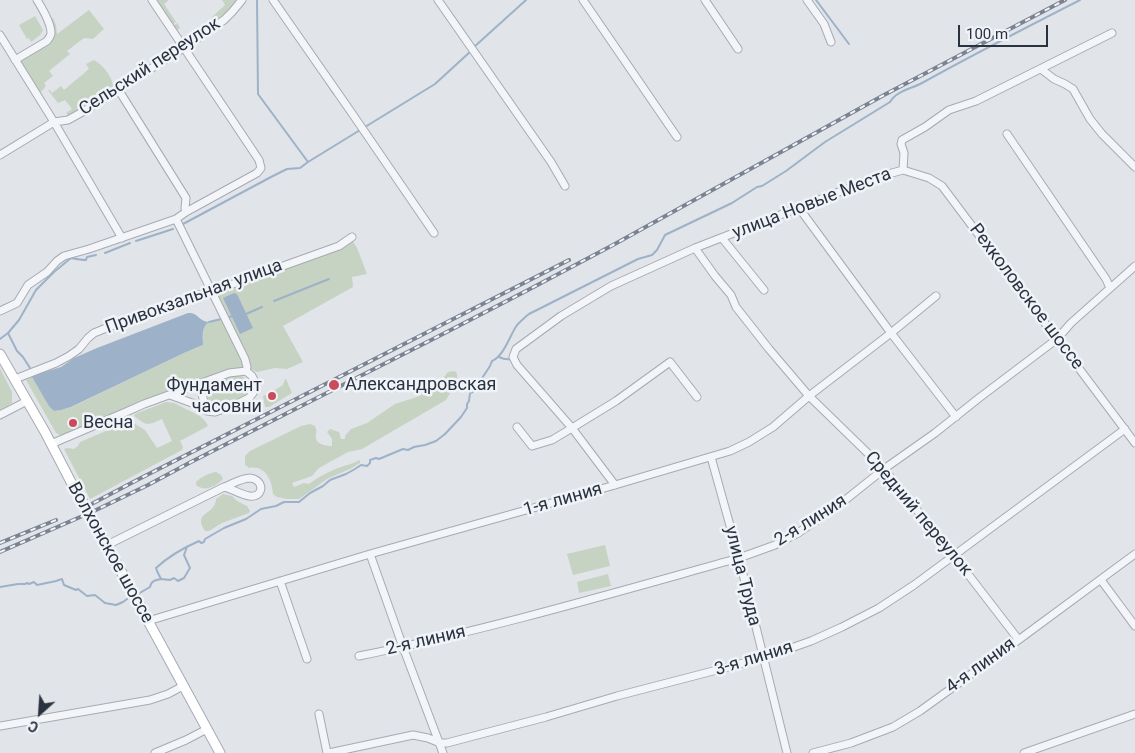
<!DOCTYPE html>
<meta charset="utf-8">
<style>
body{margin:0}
#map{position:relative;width:1135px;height:753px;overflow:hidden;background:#e1e4e9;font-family:Roboto,sans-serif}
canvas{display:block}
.north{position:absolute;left:15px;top:688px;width:50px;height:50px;-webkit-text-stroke:4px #f0f3f7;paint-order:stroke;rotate:206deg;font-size:14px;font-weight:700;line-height:20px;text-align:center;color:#2a3240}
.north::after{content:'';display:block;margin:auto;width:18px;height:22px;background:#2a3240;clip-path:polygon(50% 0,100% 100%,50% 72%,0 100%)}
.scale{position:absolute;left:958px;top:25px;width:90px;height:22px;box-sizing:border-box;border:2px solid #2a3240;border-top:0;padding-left:6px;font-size:15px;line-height:18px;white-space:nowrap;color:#2a3240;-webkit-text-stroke:4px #f0f3f7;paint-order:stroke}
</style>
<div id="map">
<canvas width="1135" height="753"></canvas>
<div class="north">С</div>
<div class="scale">100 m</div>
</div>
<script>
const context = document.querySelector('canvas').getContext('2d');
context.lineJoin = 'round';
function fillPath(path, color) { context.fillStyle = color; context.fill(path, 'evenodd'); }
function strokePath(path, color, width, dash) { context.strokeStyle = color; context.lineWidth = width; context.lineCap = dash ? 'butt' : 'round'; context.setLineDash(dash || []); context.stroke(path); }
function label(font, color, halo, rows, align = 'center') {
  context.font = font + ' Roboto,sans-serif'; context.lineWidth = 5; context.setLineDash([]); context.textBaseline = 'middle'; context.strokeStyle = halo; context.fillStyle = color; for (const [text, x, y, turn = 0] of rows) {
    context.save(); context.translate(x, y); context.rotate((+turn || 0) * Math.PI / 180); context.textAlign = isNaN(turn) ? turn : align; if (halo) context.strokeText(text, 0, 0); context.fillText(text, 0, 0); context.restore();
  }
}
const green = new Path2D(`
 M154 0H169L164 4 176 22 172 25 173 26 177 23 180 28 176 31Z
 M222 0H240L217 22 212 17 225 5Z
 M89 10 104 29 93 39 84 38 67 51 70 54 49 71 53 76 44 83 46 86 41 92 39 91 20 63 23 58 49 41 51 19 53 18 56 25 57 34Z
 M35 16 43 30 40 35 31 42 29 38 27 39 19 25Z
 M94 60C103 65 114 78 113 89L100 98 96 94 91 97 93 100 91 101 89 98 86 100 88 105 84 108 81 104 78 106 80 108 79 111 69 117 66 113 72 109 65 100 58 103 48 90H50L52 93 61 86 64 90 89 69 86 64Z
 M352 240 357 248 367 274 352 277 353 287 283 326 303 362 287 369 275 368 257 372 251 369V364L216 299V296L236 287 338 248Z
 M221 319 244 362V368L225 371 147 400 62 436 56 433 26 380 32 377 54 411 61 410 72 407 184 353 199 347 203 345C204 325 200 324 221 319Z
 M0 368 12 392V403L7 408 0 411Z
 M454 371 457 373V381L446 400 362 449 348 452 319 468 312 476 292 483 294 487 304 483 309 484C318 477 330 471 341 467 347 465 354 463 360 460V463L352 468 327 479 299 499H287L277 497 273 494C272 480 265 465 249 468L245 465V456L250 451 301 426 310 424 315 426C318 433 315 435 316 439 318 445 327 446 332 446V439L327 432 330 429 339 432 341 439H345V436L351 429 367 423 395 404 414 398 435 389H442L446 384 444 377 448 372Z
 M238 375C247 377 256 385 248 394 245 398 225 406 220 407 210 408 202 392 209 385 217 378 229 376 238 375Z
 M285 379H286L292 393 269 407H265L263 396 266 395 270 402 278 398 275 390 283 385Z
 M166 402 174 403 200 416 206 422 208 426 180 441 183 447 182 450 90 499 64 449 67 448 74 449 78 446 80 442 106 431 124 421H130L145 430 157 448 172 441 162 419C146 426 148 426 134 416L135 414Z
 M216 472 221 475 223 479C215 487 205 492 196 485V482C201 477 209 473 216 472Z
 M223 494 232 496 237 501 247 506 250 511 249 513 222 523 209 531H205C192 511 215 516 216 499Z
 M605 545 610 566 573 575 567 554Z
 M608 574 611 586 579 593 577 582Z`);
const water = new Path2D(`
 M234 293 237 294 253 328 240 334 223 298Z
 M188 313C198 312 198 321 209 322 201 327 203 337 203 345L184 353 71 407 61 410 54 411 49 406 32 377 34 375 61 367 74 358 97 348Z`);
const stream = new Path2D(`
 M257 0 258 94 308 162
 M816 0 849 44
 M474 47 526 0
 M323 77 334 94
 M183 224 271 177 287 169 300 168 308 162 435 84 471 51
 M136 241 173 229
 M105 253 130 243
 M274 301 329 279
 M246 314 262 307
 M228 317 234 316
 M209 322 221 319
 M8 333 17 351 23 357 30 368
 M0 339 8 333 19 320 36 290 54 272 71 258C76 259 82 260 86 260L87 257 96 255
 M499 357C503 359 506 360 511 359
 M161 579 170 580 174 578 178 581 184 578 190 568 184 555 187 547
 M0 587 18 584H25L27 583 29 584 34 582 37 585 56 581 62 579 64 585 76 590 78 589 87 596 95 595 105 603 116 605 123 602 131 596
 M138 594 150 587C151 581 155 580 161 579L157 571 156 568C169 556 183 548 199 541L201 543 204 542 205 539 224 528 246 519 261 509 276 506 284 502H299L310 493 323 486 330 480 346 474 355 469 361 465 367 466 370 463V460L376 458 379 459 403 449 408 450 414 447 425 445 436 441 445 434 461 417 467 408V404L469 401 470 393 473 392 490 366 492 361C504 356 510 335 517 325 521 321 525 317 529 314L638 259 652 255 657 250 665 235 732 203 757 187 762 186 786 171 825 142 890 102C896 91 911 89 922 83 974 54 1027 27 1080 0`);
const street = new Path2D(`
 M273 0 349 109 434 233
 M438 0 551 162 565 186
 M583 0 677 137
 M705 0 738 49
 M807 0 824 24 831 42
 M0 35 54 122 122 238
 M15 60 47 41C49 38 51 36 51 33 51 23 42 8 37 0
 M1041 69 1054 79 1065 84 1073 89 1090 119 1102 134 1135 167
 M118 89 186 198 185 208 186 212
 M1007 134 1106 279 1110 288
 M0 155 54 122 68 120 86 110 185 47 224 20 232 12 242 0
 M903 170 904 153 901 144 902 140 925 127 949 110 976 101 1112 33
 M799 208 891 333 956 417
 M176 219 245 359 247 367 246 371
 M722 238 764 290
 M695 248 715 276 731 295 736 307 769 349 809 396 884 469 954 556 1018 639
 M0 311 17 303 28 285 47 272 57 261 64 256 89 249 176 219 186 212 257 173 261 168 259 160 152 0
 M15 379 56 363 69 356 79 349 88 338 94 333 136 316 195 296 219 289 339 246 352 237
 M206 382C199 392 202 404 213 411
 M0 415 27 401
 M517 427 532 446 552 440 572 428 616 401 670 362 697 397
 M51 444 126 412 144 404 229 373 246 371 252 376 254 380 255 387 253 393 249 398 235 405 215 412 207 411 192 403 170 395
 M711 457 739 558 787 753
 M615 485 572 428 517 365 513 357 516 349 561 316 611 286 695 248 857 185 892 173 903 170 929 178 942 186 1135 443
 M107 545 224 487C232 484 242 478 250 478 262 479 265 493 254 496 247 498 233 489 224 487
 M370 554 403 647 443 753
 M1101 580 1135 626
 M280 581 307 659
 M148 621 370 554 615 485 730 451 749 442 773 427 809 396 891 333 936 296
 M359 656C487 630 613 593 739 558L775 545 798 533 839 505 884 469 935 433 979 398 1057 339 1071 323 1135 266
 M319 714 327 753
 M0 726 150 700 168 694 183 686
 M155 753 186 740 207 729
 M329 753 413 735 428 738 440 743H447L546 717 617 696 763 658 811 641 842 627 879 608 914 585 1125 429
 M813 753 851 743 893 727 920 711 1013 644 1135 554
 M1024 753 1135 714`);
const secondary = new Path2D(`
 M0 354 45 432 71 482 86 507 220 753`);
const rail = new Path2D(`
 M84 508 139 479 569 260
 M0 543 56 520
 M0 552 94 511 148 485 191 462 439 336 528 290 613 245 884 95 1065 0`);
const markers = [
 [334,385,6,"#ca4b5d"],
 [272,396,5,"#ca4b5d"],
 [73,423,5,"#ca4b5d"]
];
const streetNames = [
 ["Сельский переулок",150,67,-33],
 ["улица Новые Места",812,204,-21],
 ["Привокзальная улица",194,297,-20],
 ["Рехколовское шоссе",1026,297,53],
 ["1-я линия",563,500,-16],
 ["Средний переулок",918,514,50],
 ["2-я линия",811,521,-32],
 ["Волхонское шоссе",110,553,61],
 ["улица Труда",742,576,76],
 ["2-я линия",426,641,-13],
 ["3-я линия",754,659,-17],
 ["4-я линия",981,666,-36]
];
const poiNames = [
 ["Александровская",345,385],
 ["Фундамент",262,386,"right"],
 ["часовни",262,407,"right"],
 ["Весна",83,423]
];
fillPath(green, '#c6d3c2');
fillPath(water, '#9db2c8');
strokePath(stream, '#9db2c8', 2);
strokePath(street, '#a6abb3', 9);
strokePath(secondary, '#a6abb3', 11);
strokePath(street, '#f4f5f8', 7);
strokePath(secondary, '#fff', 9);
strokePath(rail, '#7b8392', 4);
strokePath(rail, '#f0f3f7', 2, [5.5]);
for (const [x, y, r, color] of markers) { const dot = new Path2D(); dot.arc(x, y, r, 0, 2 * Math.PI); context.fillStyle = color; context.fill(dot); strokePath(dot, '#f0f3f7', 2); }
label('18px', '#2a3240', '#f0f3f7', streetNames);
label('18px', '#2a3240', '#f0f3f7', poiNames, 'left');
</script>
